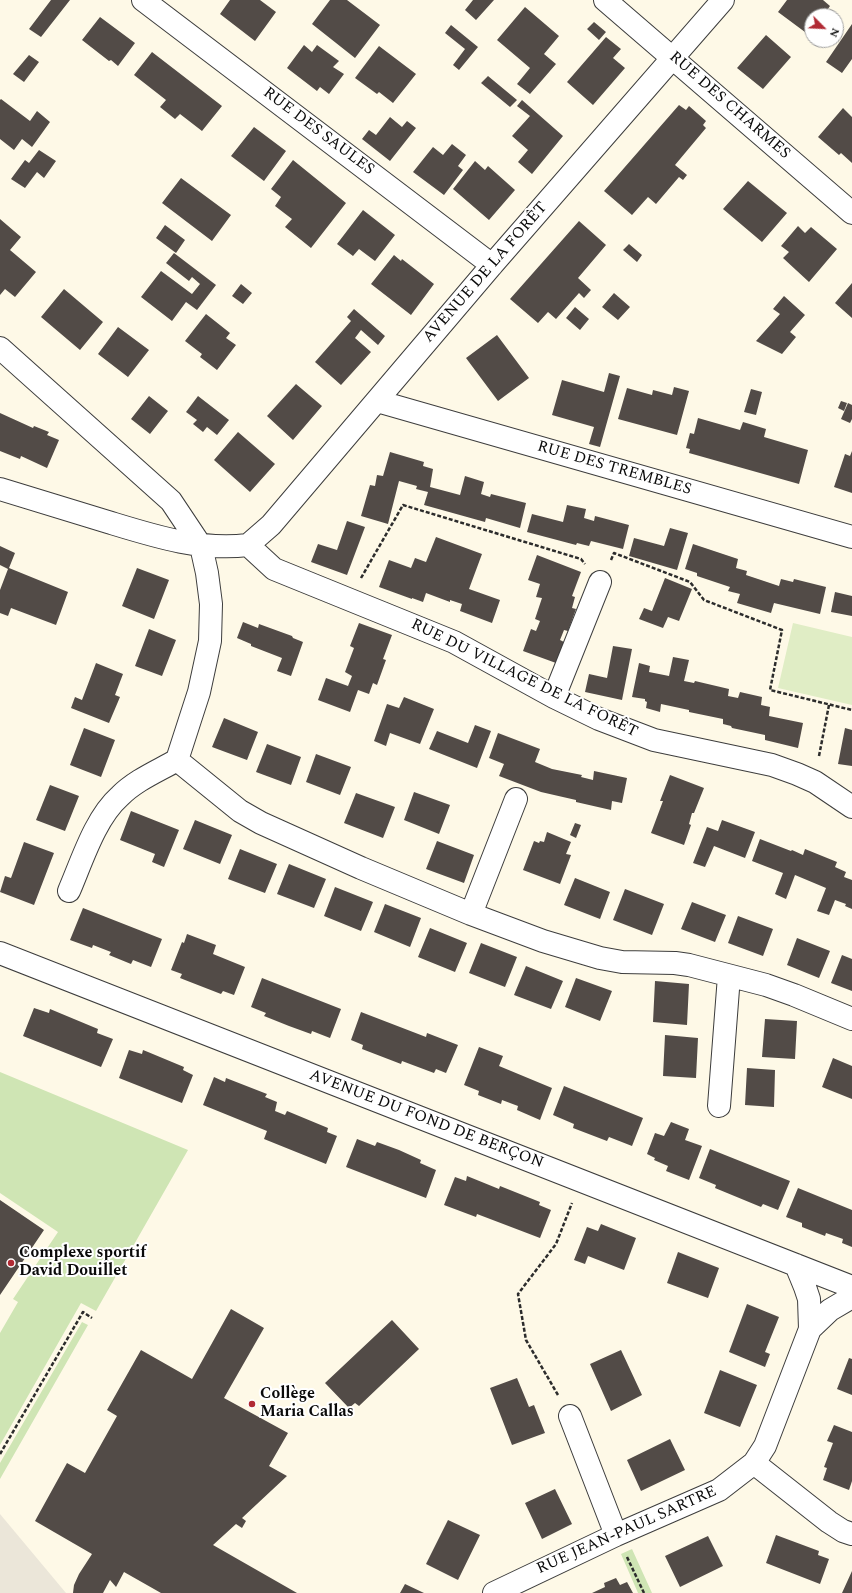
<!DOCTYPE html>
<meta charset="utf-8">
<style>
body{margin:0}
#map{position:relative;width:852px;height:1593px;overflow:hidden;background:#fef9e7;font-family:Spectral,serif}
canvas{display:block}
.north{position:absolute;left:804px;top:8px;width:40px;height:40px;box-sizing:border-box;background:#fff;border:1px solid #9d9d9d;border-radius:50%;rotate:114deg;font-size:11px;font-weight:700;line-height:16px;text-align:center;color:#0a0a0a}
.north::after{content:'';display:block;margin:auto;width:14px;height:18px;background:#b12a34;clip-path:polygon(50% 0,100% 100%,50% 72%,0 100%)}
</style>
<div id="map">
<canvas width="852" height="1593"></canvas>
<div class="north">N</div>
</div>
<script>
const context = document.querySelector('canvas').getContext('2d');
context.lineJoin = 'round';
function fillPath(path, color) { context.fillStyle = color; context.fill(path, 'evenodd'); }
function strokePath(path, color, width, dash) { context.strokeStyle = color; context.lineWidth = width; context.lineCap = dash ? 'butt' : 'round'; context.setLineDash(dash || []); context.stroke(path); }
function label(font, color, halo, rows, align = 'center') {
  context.font = font + ' Spectral,serif'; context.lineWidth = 4; context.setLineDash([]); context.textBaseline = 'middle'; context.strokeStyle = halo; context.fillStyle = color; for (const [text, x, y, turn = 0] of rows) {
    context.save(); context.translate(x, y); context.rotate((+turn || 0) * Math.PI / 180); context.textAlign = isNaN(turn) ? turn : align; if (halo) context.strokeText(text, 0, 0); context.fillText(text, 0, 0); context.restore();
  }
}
const green = new Path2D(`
 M0 1072 188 1150 96 1311 81 1303 0 1445V1333L18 1302 13 1299 58 1232 0 1193Z
 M82 1322 88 1325 0 1479V1463Z
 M632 1549 652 1593H638L621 1554Z`);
const pitch = new Path2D(`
 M793 623 852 637V705L778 688Z`);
const plaza = new Path2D(`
 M0 1514 66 1593H0Z`);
const building = new Path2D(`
 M51 0H70L41 37 29 29Z
 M230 0H260L276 12 255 41 220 14Z
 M330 0H347L380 25 355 58 312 24Z
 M473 0H494L476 20 465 10Z
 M787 0H823L830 6 823 16H812V31L809 35 778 12Z
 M525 7 559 36 544 54 556 64 530 94 517 84 530 68 497 40Z
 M100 17 135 43 118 66 111 60 109 61 82 40Z
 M594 22 606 32 599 40 587 29Z
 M852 24V59L842 73 826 62Z
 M451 25 478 47 459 70 453 65 465 49 445 33Z
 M766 35 791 57 763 89 737 68Z
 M606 37 621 49 613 58 625 68 593 105 567 82Z
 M304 45 312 52 317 45 339 61 333 67 344 74 329 94 320 87 317 91 287 68Z
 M379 46 416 74 393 103 379 92 377 94 355 78Z
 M152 52 222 106 202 131 180 114 175 119 160 107 166 100 134 75Z
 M29 55 39 62 24 82 13 74Z
 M488 76 517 100 510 107 481 83Z
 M1 99 30 121 37 111 50 122 32 147 22 139 14 150 0 139V100Z
 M522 100 563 136 532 174 518 162 528 150 512 136 530 116 517 106Z
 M679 105 686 110 689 106 706 121 703 125 706 128 675 165 687 175 683 180 679 177 656 204 648 197 632 215 604 191Z
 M843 108 852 117V163L841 153 839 155 818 137Z
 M390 117 402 127 407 121 416 128 390 161 362 139 369 130 376 135Z
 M254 127 286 151 264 181 231 156Z
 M452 144 466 155 458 166 463 170 444 195 413 172 433 147 443 155Z
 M39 150 56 161 44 178 37 172 25 188 11 179 25 160 29 163Z
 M293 160 346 203 311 248 285 227 292 219 275 206 281 197 271 189Z
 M475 161 485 170 488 166 515 190 489 220 453 189Z
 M181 178 231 215 212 241 162 203Z
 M748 181 787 213 762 242 723 209Z
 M363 210 395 235 375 261 359 249 353 256 337 244Z
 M0 219 21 237 10 250 36 272 15 297 5 289 0 295Z
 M579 221 606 245 578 278 591 290 584 298 579 293 556 319 548 312 538 323 510 299Z
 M165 225 185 240 176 253 156 238Z
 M798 226 805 233 811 227 837 249 809 282 783 258 789 252 781 246Z
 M629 244 642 255 637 262 623 250Z
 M174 253 216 285 197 310 186 302 172 321 141 297 161 271 192 294 200 284 192 277 189 281 166 263Z
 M394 255 401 261 402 259 434 284 411 315 371 284Z
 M852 283V318L835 303Z
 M241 284 252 293 243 304 232 296Z
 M64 289 103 322 80 350 41 317Z
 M614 293 630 307 618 320 602 307Z
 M784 296 805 315 790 332 796 337 782 354 756 341 780 314 773 309Z
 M575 307 589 319 580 330 566 318Z
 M354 309 385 336 378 345 361 330 355 338 371 352 341 385 315 362 351 321 347 317Z
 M206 314 230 333 226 338 236 345 217 370 200 357 202 354 185 341Z
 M118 327 149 350 128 377 98 354Z
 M497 335 529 378 498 401 466 358Z
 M609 373 620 376 600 447 589 444 594 427 552 415 562 380 604 392Z
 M296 384 322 406 293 440 267 416Z
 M674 387 689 391 677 435 618 419 627 388 652 395 653 390 672 395Z
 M751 389 762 392 756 415 744 412Z
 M149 396 168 411 150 434 131 419Z
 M198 396 229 420 217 435 207 427 203 432 193 424 197 420 186 412Z
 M841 401 847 403 844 411 838 408Z
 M848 403 852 405V419L850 423 841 419Z
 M0 413 33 428 34 426 49 432 47 435 59 440 47 468 21 456 20 459 0 451Z
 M698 418 740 430 743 422 753 425 766 429 764 437 808 450 799 484 689 453 690 449 686 448 690 433 694 434Z
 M238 432 275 464 250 492 214 460Z
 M852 451V493L834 487 845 454 850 456Z
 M390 452 424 462 423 466 433 469 430 487 460 495 465 476 484 482 481 494 490 497 491 494 526 503 520 528 486 518 485 522 424 505 428 492 416 489 417 486 399 481 388 524 361 516 370 485 375 486 377 475 383 476Z
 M567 505 586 509 584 518 594 521 595 516 629 525 623 549 591 541 589 546 577 543 576 545 527 532 532 514 563 522Z
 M347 521 365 527 347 575 311 562 318 544 337 550Z
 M670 528 688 533 677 570 629 556 634 538 664 546Z
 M436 537 482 554 469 589 500 600 492 623 460 611 462 604 450 600V602L426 593 423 602 412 598V599L379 587 389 560 411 568 415 558 426 562Z
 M693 544 738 559 736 568 747 571 746 575 779 586 781 579 793 582 794 579 826 587 820 614 774 603 771 613 737 603 740 594 728 591 730 587 697 576V573L685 569Z
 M0 546 15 553 9 568 68 592 56 625 11 608 8 616 0 613V590L8 569 0 565Z
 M537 555 581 572 572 596 575 597 572 608 576 609 568 631 564 630 560 640 564 642 556 663 523 651 531 629 536 631 540 621 535 619 542 598 536 597 540 584 528 580Z
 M137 568 169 580 154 619 122 606Z
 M665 578 692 589 679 621 668 617 663 628 639 619 644 608 652 611Z
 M835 592 852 596V616L831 612Z
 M243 622 258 628 259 624 292 636 293 638 303 642 291 676 277 671 282 658 251 646V644L237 638Z
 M359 623 392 635 383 659 386 660 377 685 373 683 369 694 358 690 350 712 318 700 326 678 348 686 352 676 345 672 354 648 350 646Z
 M149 629 176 640 162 676 135 666Z
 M613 646 632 649 622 700 585 692 589 674 607 678Z
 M673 657 689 660 684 681 694 683 695 681 729 689 728 696 738 698 740 692 762 697 761 705 770 707 769 716 803 723 798 748 765 740V735L732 728 731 726 723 724V719L689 712V710L661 704 660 712 646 708 647 702 645 701V699L632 697 639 663 650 666 649 672 669 676Z
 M96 663 123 674 115 695 120 697 109 723 71 708 75 697 82 700Z
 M404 697 434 709 420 744 390 733 386 746 374 741 387 704 399 708Z
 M224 718 258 732 247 760 212 747Z
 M475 725 491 731 477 768 429 749 437 731 468 743Z
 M84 728 115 740 101 777 70 765Z
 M845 728 852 730V766L838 764Z
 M498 733 540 749 535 762 552 769 582 775 581 777 593 780 594 771 627 778 622 803 612 801 611 810 576 802V800L541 792 499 776 504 764 489 758Z
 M267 744 301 757 291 785 256 772Z
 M316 754 351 767 340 795 306 782Z
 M670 775 704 788 694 813H692L689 824 691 825 684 845 651 833 663 801H660Z
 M50 785 79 796 65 831 36 820Z
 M414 792 450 805 439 834 404 820Z
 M356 793 395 807 383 838 344 823Z
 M131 811 179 830 164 867 152 862 155 854 120 840Z
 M195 820 232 835 220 864 183 849Z
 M722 820 755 832 745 858 714 846 705 867 693 863 707 827 718 831Z
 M575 823 581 825 576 838 570 835Z
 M547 832 571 842 566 854 571 855 560 884 523 870 534 841 539 843 540 841 544 842Z
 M760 839 791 851 792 850 803 855 805 849 837 862 835 867 846 872 844 877 852 880V909L845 906 846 904 835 900 829 915 817 911 826 888 795 875 786 899 775 894 783 873 752 861Z
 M437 841 474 855 464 883 426 869Z
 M24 842 54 853 34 905 0 892 5 876 11 878Z
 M240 849 277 864 265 893 228 879Z
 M289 864 326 879 314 908 277 894Z
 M575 878 610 892 600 919 564 905Z
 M335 887 373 902 361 931 324 916Z
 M625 889 664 904 652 935 613 920Z
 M692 902 726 915 715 942 681 929Z
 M385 904 421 918 410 947 374 932Z
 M83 908 162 939 151 967 133 960 131 964 109 955 111 952 93 945 92 948 70 940Z
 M738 916 773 929 763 956 728 943Z
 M430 928 467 943 455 972 418 957Z
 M187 934 216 945 213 954 245 967 234 995 223 991 221 994 185 980 180 978 182 974 171 970 182 942 184 943Z
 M797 938 830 951 819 978 787 965Z
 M481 943 517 957 505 987 469 973Z
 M842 955 852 959V991L831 983Z
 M526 966 563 981 551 1009 514 995Z
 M262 978 341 1009 330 1038 312 1031 311 1034 289 1026 264 1016 266 1013 251 1007Z
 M576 978 612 991 600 1021 565 1007Z
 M655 981 689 984 687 1025 653 1022Z
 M34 1008 49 1013 50 1009 98 1029 97 1033 113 1039 101 1067 23 1036Z
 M361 1012 426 1037 427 1033 458 1045 446 1073 436 1069 434 1073 402 1061 401 1064 362 1049 363 1045 351 1040Z
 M765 1019 797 1021 795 1059 762 1057Z
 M665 1035 698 1038 696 1078 663 1076Z
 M479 1047 503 1056 499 1066 552 1088 540 1120 517 1110 518 1106 502 1100 501 1104 478 1095 479 1091 464 1085Z
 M129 1050 142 1054 143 1050 148 1052 184 1067 183 1070 193 1075 182 1103 119 1078Z
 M833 1058 852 1066V1099L822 1087Z
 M747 1068 775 1070 774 1107 745 1105Z
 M214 1077 225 1082 226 1078 267 1094 265 1097 277 1102 275 1111 285 1115 287 1111 328 1128 327 1132 337 1136 326 1164 264 1139 267 1131 203 1105Z
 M564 1086 643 1118 632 1146 609 1137 607 1141 573 1128 574 1124 553 1115Z
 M671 1122 689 1129 685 1140 702 1146 689 1180 666 1171 668 1166 654 1160 655 1158 647 1154 655 1133 664 1136Z
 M357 1139 375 1146 377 1142 399 1150 421 1160 420 1163 436 1170 426 1198 346 1167Z
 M710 1149 790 1181 778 1210 763 1204 761 1207 715 1188 716 1185 699 1178Z
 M467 1176 499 1189 500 1186 540 1202 539 1205 551 1210 540 1238 477 1214 476 1217 444 1205 455 1177 466 1181Z
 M798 1188 852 1210V1247L842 1243 843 1239 826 1233 825 1236 802 1227V1223L786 1217Z
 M0 1200 44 1230 0 1295Z
 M601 1224 636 1238 624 1270 588 1256 585 1264 574 1260 587 1227 598 1231Z
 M678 1252 719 1268 708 1298 667 1283Z
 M747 1304 779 1317 765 1352 770 1354 765 1367 729 1352Z
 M231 1309 264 1328 224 1398 288 1433 269 1466 287 1476 242 1518 246 1521 242 1528 236 1524 213 1545 297 1593H161L124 1572 116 1587 110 1580 103 1593H73L74 1585 79 1574 92 1554 35 1521 67 1463 85 1473 117 1416 107 1410 141 1350 192 1379Z
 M392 1320 419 1349 359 1406 355 1403 349 1408 325 1383Z
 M621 1350 642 1395 611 1411 590 1364Z
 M849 1358 852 1359V1395L837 1389Z
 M720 1370 757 1385 740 1427 704 1413Z
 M517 1378 529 1407 534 1405 545 1433 512 1445 490 1388Z
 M834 1425 852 1432V1481L849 1490 823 1480 827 1468 824 1467 833 1443 827 1441Z
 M670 1439 685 1470 641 1491 627 1460Z
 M555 1489 572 1524 542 1539 525 1503Z
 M448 1520 480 1535 458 1580 426 1564Z
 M776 1535 819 1551 818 1555 829 1559 820 1584 766 1563Z
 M708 1536 723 1566 680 1587 665 1556Z
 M852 1571V1593H842Z
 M616 1578 620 1585 627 1582 633 1593H592L605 1587 604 1583Z
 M405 1584 424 1593H400Z`);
const path = new Path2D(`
 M611 560 614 553 690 582 704 600 782 630 770 690 852 710
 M361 578 403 505 581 559 585 564
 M819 756 829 705
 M558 1395 526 1340 518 1294 556 1244 572 1203
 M0 1454 83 1312 92 1318
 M627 1557 644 1593`);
const minor = new Path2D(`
 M143 0 492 265
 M605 0 852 213
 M0 348 171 501 201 546 207 573 211 604 210 641 199 692 177 760 240 811 261 823 361 868 471 914 543 941 600 958 622 962 675 963 689 965 766 985 794 995 852 1019
 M377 401 852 537
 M0 489C36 500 72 511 108 522 154 536 200 551 248 545
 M248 545 271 525 492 265 723 0
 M248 545 274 569 454 642 554 697 599 719 654 740 772 765 797 774 815 782 852 807
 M554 697 600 582
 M69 891C82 861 95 818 120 796 136 780 158 771 177 760
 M471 914 516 799
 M0 953 852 1287
 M719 1106 729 976
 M796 1265 805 1287 809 1299 810 1329
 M570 1416 616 1535
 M754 1463 829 1522 843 1531 852 1534
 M494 1593 616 1535 719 1490 754 1463 765 1446 810 1329 830 1310 852 1297`);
const markers = [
 [11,1263,4,"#b12a34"],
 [252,1404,4,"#b12a34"]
];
const streetNames = [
 ["RUE DES CHARMES",729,106,41],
 ["RUE DES SAULES",318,132,37],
 ["AVENUE DE LA FORÊT",486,273,-49],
 ["RUE DES TREMBLES",614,469,16],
 ["RUE DU VILLAGE DE LA FORÊT",524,679,26],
 ["AVENUE DU FOND DE BERÇON",426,1120,21],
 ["RUE JEAN-PAUL SARTRE",627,1531,-24]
];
const poiNames = [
 ["Complexe sportif",19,1254],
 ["David Douillet",19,1272],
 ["Collège",260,1395],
 ["Maria Callas",260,1413]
];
fillPath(green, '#cfe5b4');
fillPath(pitch, '#e0edc5');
fillPath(plaza, '#ebe6d9');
fillPath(building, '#524b47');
strokePath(minor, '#3d3d3d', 24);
strokePath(path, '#2c2c2c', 2.5, [4, 2]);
strokePath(minor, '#fff', 22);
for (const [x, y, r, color] of markers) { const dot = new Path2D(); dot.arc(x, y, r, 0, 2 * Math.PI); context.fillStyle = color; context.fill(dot); strokePath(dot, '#fff', 1.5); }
label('16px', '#0a0a0a', '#fff', streetNames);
label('bold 16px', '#0a0a0a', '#fff', poiNames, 'left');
</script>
